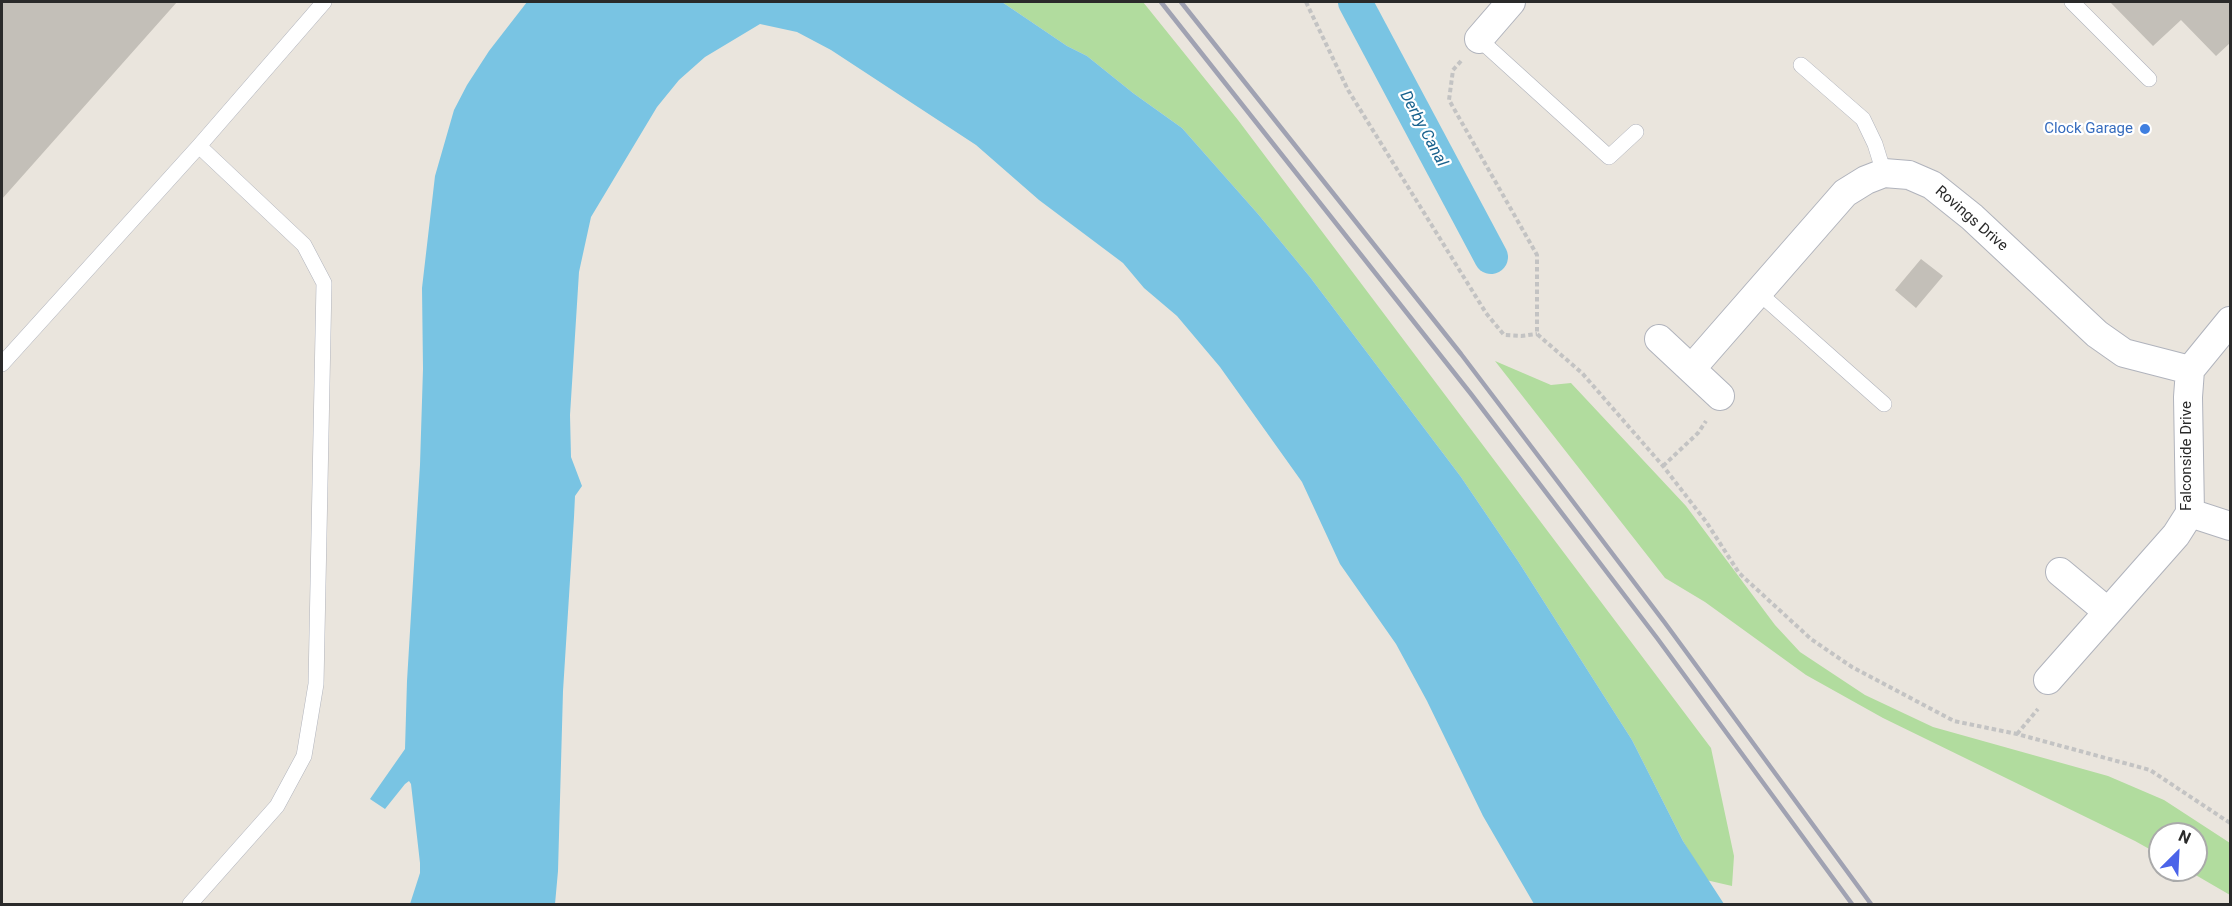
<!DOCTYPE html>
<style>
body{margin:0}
#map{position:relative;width:2232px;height:906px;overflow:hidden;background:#eae5dd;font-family:Roboto,sans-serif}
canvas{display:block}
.frame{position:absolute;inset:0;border:3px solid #2a2a2a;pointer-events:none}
.north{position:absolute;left:2148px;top:822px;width:60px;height:60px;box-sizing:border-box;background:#fff;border:2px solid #aaa;border-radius:50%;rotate:24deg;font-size:16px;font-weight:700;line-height:24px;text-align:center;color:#2a2a2a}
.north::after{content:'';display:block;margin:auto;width:21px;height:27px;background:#4b64e9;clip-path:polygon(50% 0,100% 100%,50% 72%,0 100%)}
</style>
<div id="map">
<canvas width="2232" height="906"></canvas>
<div class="frame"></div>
<div class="north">N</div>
</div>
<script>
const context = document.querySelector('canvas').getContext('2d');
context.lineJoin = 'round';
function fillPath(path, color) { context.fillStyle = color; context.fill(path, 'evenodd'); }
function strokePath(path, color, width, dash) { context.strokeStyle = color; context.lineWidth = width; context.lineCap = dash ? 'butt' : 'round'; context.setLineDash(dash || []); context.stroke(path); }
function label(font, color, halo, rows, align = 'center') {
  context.font = font + ' Roboto,sans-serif'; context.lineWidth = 4.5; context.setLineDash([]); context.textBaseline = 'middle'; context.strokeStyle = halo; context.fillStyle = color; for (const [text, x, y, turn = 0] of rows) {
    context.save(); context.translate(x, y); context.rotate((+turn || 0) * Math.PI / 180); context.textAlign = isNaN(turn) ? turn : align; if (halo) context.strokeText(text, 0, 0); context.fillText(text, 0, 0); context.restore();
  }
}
const green = new Path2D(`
 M1002 2H1143L1238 120 1711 748 1734 856 1732 886 1706 880 1683 841 1632 740 1518 561 1461 477 1310 277 1258 214 1182 128 1133 93 1087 56 1067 46Z
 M1495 361 1551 385 1571 383 1686 506 1775 625 1800 652 1865 695 1933 727 2108 776 2164 800 2230 843V895L2187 870H2196V834H2160V855L2135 841 1883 718 1806 675 1705 602 1665 578Z`);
const water = new Path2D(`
 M527 2H1002L1067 46 1087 56 1133 93 1182 128 1258 214 1310 277 1461 477 1518 561 1632 740 1683 841 1724 904H1534L1483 816 1427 701 1396 644 1340 564 1302 482 1220 367 1177 316 1144 288 1123 263 1039 200 976 145 831 50 797 32 760 24 705 57 679 80 657 107 591 217 579 272 570 415 571 457 582 486 575 496 574 517 563 691 558 871 555 904H410L420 873V863L411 784 409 781 405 784 385 809 370 799 405 749 407 681 420 465 423 369 422 288 435 176 454 110 467 85 489 51Z`);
const canal = new Path2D(`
 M1355 2 1491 257`);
const building = new Path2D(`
 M2 2H177L2 199Z
 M2110 2H2230V43L2216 56 2181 20 2153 46Z
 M1921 259 1943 276 1916 308 1895 290Z`);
const path = new Path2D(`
 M1306 2 1348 90 1486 313 1504 335 1521 336 1537 334
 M1461 61 1453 70 1449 100 1537 255V334L1582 373 1663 466 1707 523 1739 573 1811 639 1852 667 1954 721 2017 734 2150 770 2230 823
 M1663 466 1698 433 1706 421
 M2017 734 2038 709`);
const lane = new Path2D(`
 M2072 2 2149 79
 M1479 39 1609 157 1636 132
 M1801 65 1863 119 1875 144 1884 173
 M1759 293 1884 404
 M2 364 199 146 324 2
 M190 904 277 806 304 756 316 684 324 283 304 245 199 146`);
const street = new Path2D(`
 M1479 39 1511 2
 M1659 339 1720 396
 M1692 368 1845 193 1866 180 1884 173 1909 175 1932 185 1972 217 2097 334 2124 353 2190 370
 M2190 513 2230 526
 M2060 572 2108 612
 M2048 680 2176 535 2190 513 2188 397 2190 370 2230 321`);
const rail = new Path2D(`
 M1161 2 1471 394 1657 638 1852 904
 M1181 2 1461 354 1665 623 1871 904`);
const markers = [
 [2145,129,6,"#3f7fe0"]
];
const shopNames = [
 ["Clock Garage",2133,129]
];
const streetNames = [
 ["Rovings Drive",1971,219,41],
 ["Falconside Drive",2187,456,-90]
];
const waterNames = [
 ["Derby Canal",1423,129,62]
];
fillPath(green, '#b1dc9e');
fillPath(water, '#79c4e3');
strokePath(canal, '#79c4e3', 34);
fillPath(building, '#c3bfb8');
strokePath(lane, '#b0b3bc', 16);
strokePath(street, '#b0b3bc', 30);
strokePath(path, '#c3c3c3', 4, [4.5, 3]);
strokePath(lane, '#fff', 15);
strokePath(street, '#fff', 28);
strokePath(rail, '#a0a2b2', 4.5);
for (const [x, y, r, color] of markers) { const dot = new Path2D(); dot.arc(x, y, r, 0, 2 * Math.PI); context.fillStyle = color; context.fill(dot); strokePath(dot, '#fff', 2); }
label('15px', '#366cbe', '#fff', shopNames, 'right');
label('15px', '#2a2a2a', '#fff', streetNames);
label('italic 16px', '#19628e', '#fff', waterNames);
</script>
